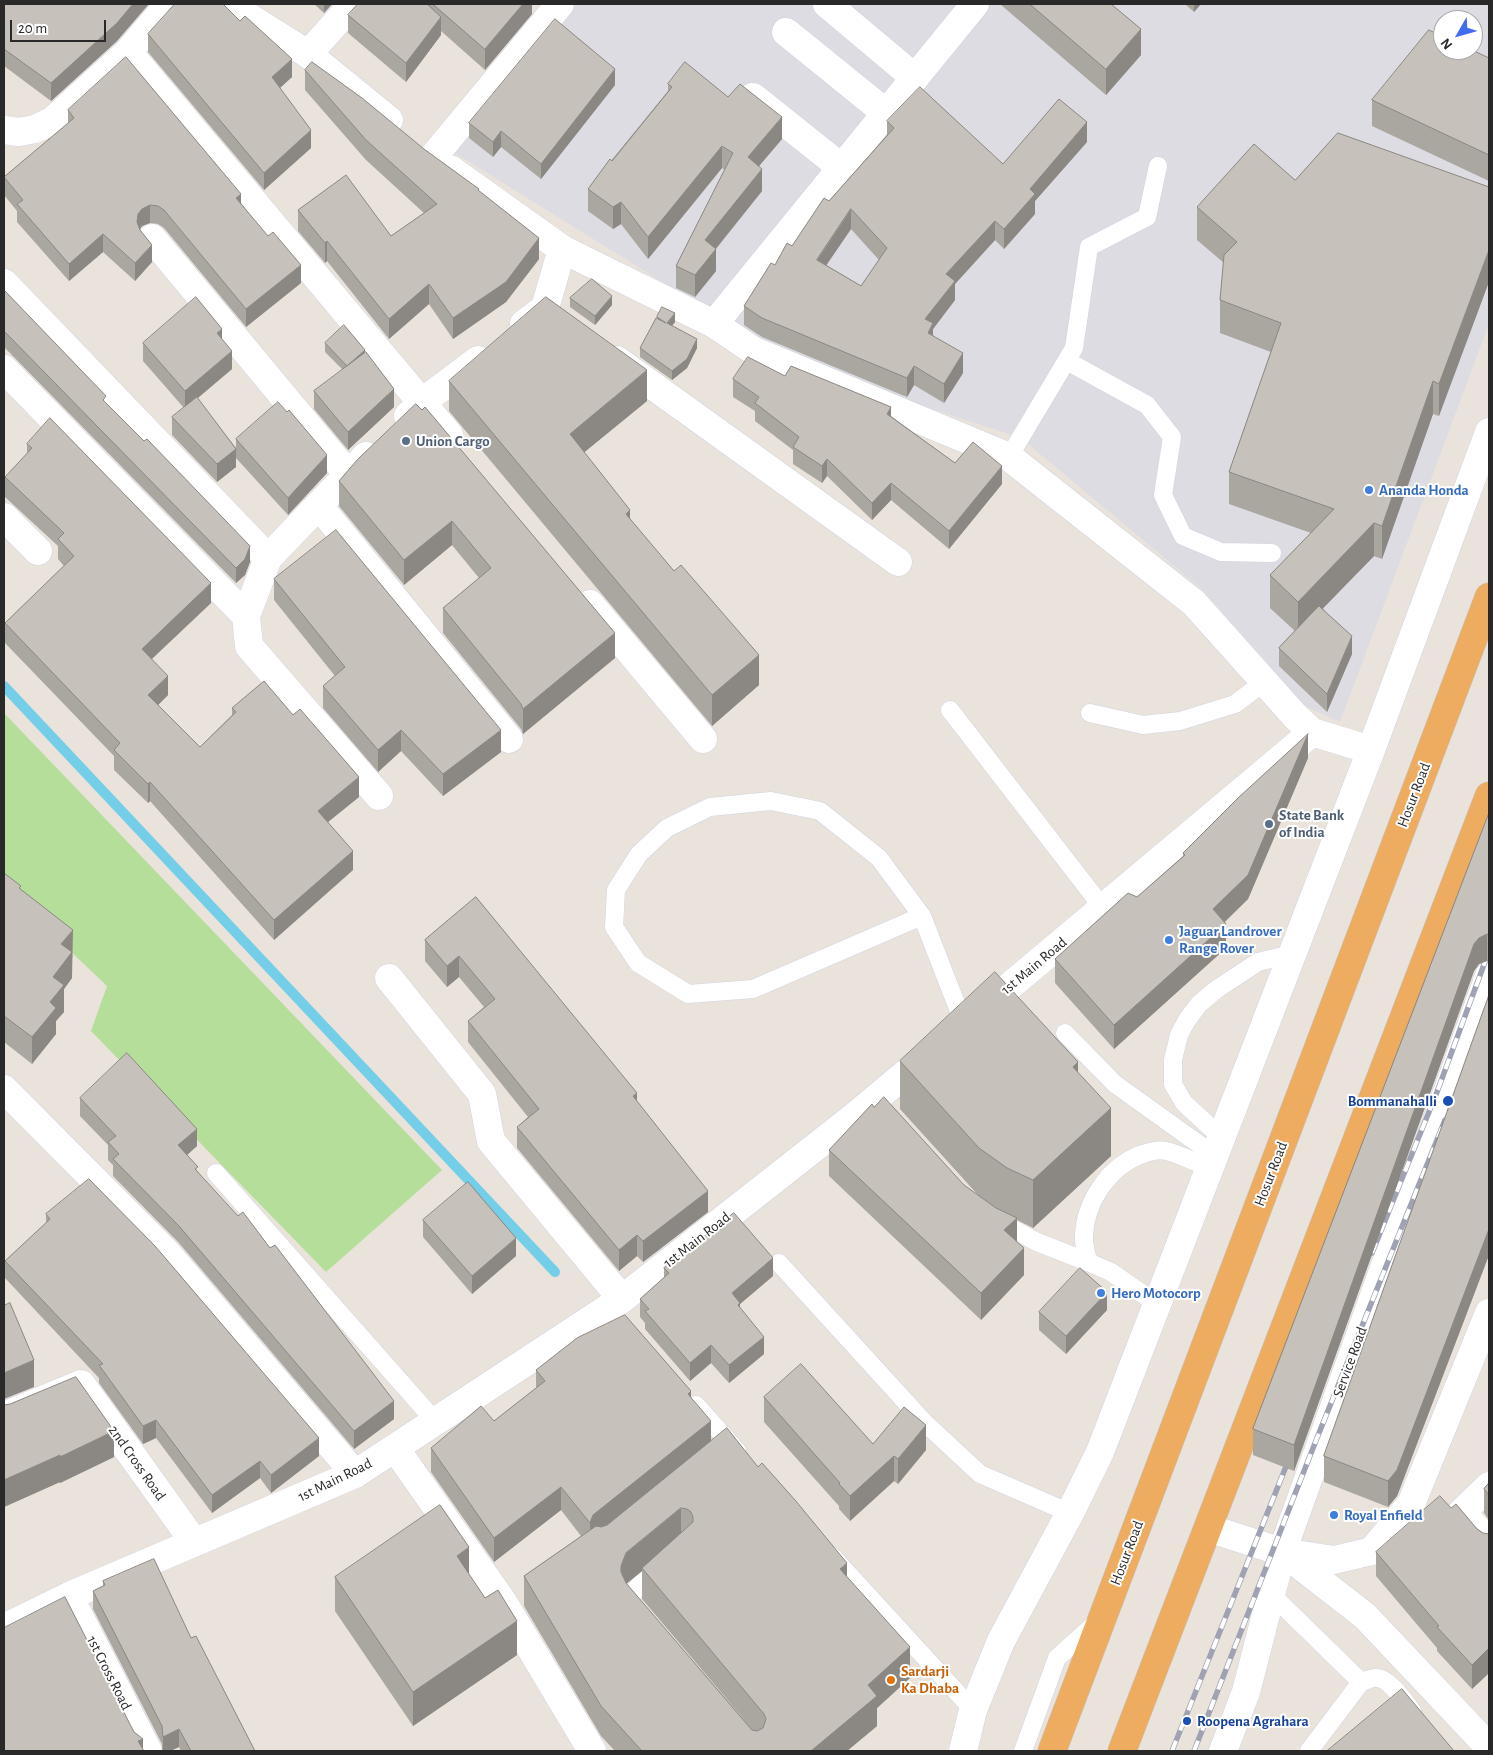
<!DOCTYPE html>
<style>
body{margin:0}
#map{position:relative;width:1493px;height:1755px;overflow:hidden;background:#eae3db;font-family:"Alegreya Sans",sans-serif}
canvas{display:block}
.frame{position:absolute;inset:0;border:5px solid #292929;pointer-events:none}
.north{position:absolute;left:1433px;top:10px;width:50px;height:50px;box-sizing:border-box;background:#fff;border:1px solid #a9a9a9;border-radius:50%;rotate:232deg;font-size:14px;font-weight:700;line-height:20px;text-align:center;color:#292929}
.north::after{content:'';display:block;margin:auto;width:18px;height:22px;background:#446cef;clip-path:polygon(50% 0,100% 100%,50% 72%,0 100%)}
.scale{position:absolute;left:10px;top:20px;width:96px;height:22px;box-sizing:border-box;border:2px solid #292929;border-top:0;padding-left:6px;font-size:15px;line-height:18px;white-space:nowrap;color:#292929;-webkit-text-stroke:4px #fff;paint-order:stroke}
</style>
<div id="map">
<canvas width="1493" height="1755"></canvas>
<div class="frame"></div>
<div class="north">N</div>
<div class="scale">20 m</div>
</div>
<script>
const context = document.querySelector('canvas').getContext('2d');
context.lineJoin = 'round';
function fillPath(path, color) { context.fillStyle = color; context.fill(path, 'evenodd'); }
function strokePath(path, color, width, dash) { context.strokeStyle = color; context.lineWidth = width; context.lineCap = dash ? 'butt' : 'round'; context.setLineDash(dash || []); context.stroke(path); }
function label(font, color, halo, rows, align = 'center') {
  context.font = font + ' "Alegreya Sans",sans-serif'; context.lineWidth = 4; context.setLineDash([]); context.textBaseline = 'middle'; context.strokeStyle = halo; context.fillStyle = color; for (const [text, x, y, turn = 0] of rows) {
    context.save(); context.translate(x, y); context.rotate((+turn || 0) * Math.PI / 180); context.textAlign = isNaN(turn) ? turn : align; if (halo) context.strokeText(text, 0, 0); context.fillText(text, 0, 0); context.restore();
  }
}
const industrial = new Path2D(`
 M575 4H1489V324L1340 722 1305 706 1204 591 1021 438 755 351 706 309 450 150ZM1443 20H1473V50H1443Z`);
const green = new Path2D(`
 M4 713 442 1170 326 1272 91 1031 107 986 4 888Z`);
const stream = new Path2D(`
 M4 686 555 1272`);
const service = new Path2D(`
 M1067 361 1147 405 1172 437 1163 495 1183 536 1221 552 1272 553
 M1009 457 1074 348 1089 247 1147 217 1158 166
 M950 710 1103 908
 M1090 713 1143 725 1180 721 1235 704 1264 682
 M922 916 753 989 688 994 638 963 614 927 616 890 639 854 667 828 710 807 771 801 820 811 879 858 922 916 964 1024
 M1065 1033 1115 1084 1214 1155
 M1221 1137 1184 1103 1173 1084V1060L1179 1035 1187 1020 1199 1004 1217 989 1258 962 1292 954
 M216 1173 435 1421
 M996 1220 1037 1242 1088 1262
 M779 1263 924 1422 980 1474 1070 1513
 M1157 1304 1111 1272 1088 1262C1087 1254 1083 1244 1084 1236 1085 1202 1109 1167 1140 1155 1148 1152 1158 1149 1166 1151 1180 1154 1196 1163 1209 1168
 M696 1405 737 1451
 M831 1555 973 1710
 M1271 1594 1361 1682
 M638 1612C621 1592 645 1582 659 1569
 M1023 1751 1057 1658 1098 1621
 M1309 1751 1361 1682C1366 1681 1372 1677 1377 1678 1389 1678 1405 1702 1412 1711`);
const minor = new Path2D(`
 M827 4 915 78
 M786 32 886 113
 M128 52 449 435
 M308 54 353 4
 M753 97 842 168
 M4 130 19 132 35 129 52 121 128 52 169 4
 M433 157 560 4
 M152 238 347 473
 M4 283 268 558
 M524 324 545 308 562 249
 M714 324 975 4
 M617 360 898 562
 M4 369 246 616
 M408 416 421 403 478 360
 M366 456 268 558 246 616 249 646 379 796
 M319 506 509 739
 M4 517 38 551
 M590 604 703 739
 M389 978 482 1094 491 1141 622 1299
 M980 1011 1309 735
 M4 1089 167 1253 355 1474
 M4 1416 81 1384 194 1542
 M395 1448 503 1602 592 1751
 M1489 1486 1462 1512 1489 1543
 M1208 1528 1282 1552 1334 1560 1372 1551 1411 1504 1489 1313
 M1284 1553 1365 1616 1489 1747
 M69 1596 148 1751
 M4 1628 69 1596 355 1474 622 1299 855 1116 928 1055`);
const tertiary = new Path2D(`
 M228 4 308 54 389 120
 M450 169 562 249 714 324 754 351 1009 457 1194 603 1295 716 1312 732 1371 750
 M963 1751 973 1710 1001 1641 1070 1513 1100 1452 1371 750 1489 432
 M1223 1751 1246 1692 1282 1552 1489 976`);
const trunk = new Path2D(`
 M1052 1751 1489 597
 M1122 1751 1489 796`);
const rail = new Path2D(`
 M1372 1253 1437 1092 1489 951
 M1172 1751 1291 1454
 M1194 1751 1317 1438 1445 1120`);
const wall = new Path2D(`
 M4 4 117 41 51 101 4 66Z
 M314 4H332L324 13Z
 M428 4H532V14L485 70 441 31V35L406 82 348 33V15L428 5Z
 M1000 4H1111L1141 55 1106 95Z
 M1185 4H1201L1194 12Z
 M148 34 292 77 280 88 311 148 264 190 148 52Z
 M1489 58V181L1372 126V100Z
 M305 70 424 149 479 191 539 259 506 302 453 339 429 304 389 339 327 261 325 263 298 231V210L391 236 424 213 366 160 305 90Z
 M668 84 782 139 759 166 762 191 716 249V271L695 297 676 288V266L725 170 722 168 648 259 621 224 613 229 588 211V189L668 91Z
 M615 85 541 179 501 147 493 157 469 138V123Z
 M68 110 241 203 301 283 246 327 164 228 158 224 150 223 142 226 140 229 152 262 135 281 103 252 69 281 17 222V211L4 195V177L68 124Z
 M887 121 1003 164 1087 142 1035 201V214L1004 249 995 240 955 284V300L933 329V335L963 373 944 403 914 385 907 397 762 337 744 325V306L775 265 792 246 829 201 887 135ZM851 229 879 260 861 286 826 265Z
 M1295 180 1489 187 1439 416 1433 414 1382 559 1374 556 1323 608 1352 654 1327 712 1279 666V648L1295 631 1270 608V575L1311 533 1229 504V472L1271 352 1220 333V300L1224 263 1197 240V207Z
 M4 290 250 562 245 575 236 583 4 347Z
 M570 298 612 305 595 325 570 307Z
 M657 317 675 322 672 326 697 348 687 368 672 380 640 357V348Z
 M222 339 232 369 197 398 236 448V439L327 473 288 515 236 458V467L217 482 172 435V417L184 408 143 361V343Z
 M325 343 365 353 394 407 348 450 314 409V391L343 370 325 352Z
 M785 376 891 416 955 463 1002 484 949 549 891 500 872 520 827 476 822 483 793 464V450L755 421V411L733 397V379Z
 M449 381 647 401 584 452 630 520 674 571 759 685 712 726 449 411Z
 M416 404 615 658 523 734 521 729 443 633V608L479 578 452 545 404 585 339 506V481Z
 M27 444 211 603 152 659 168 695 158 705 200 747 232 715V708L359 797 328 822 353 870 274 940 150 801 148 803 114 770V756L5 643V623L64 566 58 559V546L5 497V477L27 454Z
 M274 579 501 752 443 796 401 751 378 772 323 708V686L335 676 274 600Z
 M1308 758 1248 899 1225 922 1226 948 1114 1049 1055 983V959L1137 897 1183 856V853Z
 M1489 813V961H1487L1479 964 1474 971 1294 1471 1253 1455V1429Z
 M4 873 21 890 73 956 72 957V978L64 989V1012L56 1021V1034L32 1064 4 1042Z
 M476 897 637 1102 708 1212 643 1262 637 1256 619 1271 517 1148V1127L528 1117 468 1042V1021L484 1007 459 977 447 987 425 961V940Z
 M1489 995V1255L1397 1496 1388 1507 1324 1482V1456Z
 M900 1061 1078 1073 1111 1156 1033 1228 1017 1220V1241L1024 1275 981 1320 829 1176V1150L964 1185 978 1195 900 1109Z
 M80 1098 197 1146 187 1155 198 1172 394 1419 354 1449 179 1243 113 1176V1165L108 1160V1145L80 1116Z
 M46 1214 319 1456 271 1493 260 1478 212 1513 156 1438 143 1444 99 1383V1378L5 1278V1261L46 1223Z
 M423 1220 516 1256 472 1294 423 1237Z
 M664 1268 773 1276 740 1304V1308L764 1354 729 1383 711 1363 690 1381 645 1329V1323L640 1317V1299L664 1278Z
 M1107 1310 1066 1354 1039 1330V1312Z
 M536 1370 691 1398 711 1441 847 1577 910 1678 877 1708V1726L847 1751H615L601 1736 524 1606V1576L581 1536 561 1510 494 1562 431 1472V1448L494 1421 536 1388ZM642 1571V1599L753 1730 626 1584Z
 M764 1397 873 1444 926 1450 898 1484 894 1481 850 1521 839 1509V1506L764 1422Z
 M4 1405 114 1457 60 1483V1482L4 1507Z
 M1489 1483V1520L1484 1513V1489Z
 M1451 1508 1483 1533 1489 1534V1673L1472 1689 1437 1651V1648L1376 1576V1552Z
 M469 1575 517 1655 413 1726 335 1611V1577Z
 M103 1581 191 1638 255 1751H181L179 1747 170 1751H162V1744L93 1609V1591L103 1586Z`);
const shadedWall = new Path2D(`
 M133 4H149L117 41 51 101V83Z
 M324 4H332L324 13Z
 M523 4H532V14L485 70V49Z
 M1194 4H1201L1194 12Z
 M441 17V35L406 82V63Z
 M1141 29V55L1106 95V69Z
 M292 59V77L272 95V77Z
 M615 69V85L541 179V164Z
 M782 117V139L748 179V157Z
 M1087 122V142L1035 201V214L1004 249V229L1030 189Z
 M311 130V148L264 190V173Z
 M501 131V147L493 157V142Z
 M722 146V168L648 259V237Z
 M762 169V191L705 262V240Z
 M241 194V211L236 198Z
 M621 202V224L613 229V207Z
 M150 205V223L142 226 138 232 137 222 138 214 142 209Z
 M851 209V229L817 279V260Z
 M995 221V240L955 284V300L933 329V342L925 338V319L946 274Z
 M103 234V252L69 281V264Z
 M539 238V259L506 302 453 339V318Z
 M327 241V261L325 263V243Z
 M152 245V262L135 281V263Z
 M716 249V271L695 297V275Z
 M1489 250V282L1439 416V384Z
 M301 265V283L246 327V309Z
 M429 284V304L389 339V319Z
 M612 296V305L595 325V316Z
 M675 313V322L667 332V323Z
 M222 329V347L217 333Z
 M697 339V348L687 368 672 380V371Z
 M365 350V359L347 366Z
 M232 351V369L185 409V391Z
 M963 353V373L944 403V384Z
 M914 366V385L907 397V378Z
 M647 370V401L570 464V434Z
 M1433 381V414L1382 559V526Z
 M394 389V407L348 450V432Z
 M891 407V425L887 414Z
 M236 449V467L217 482V464Z
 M327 455V473L288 515V498Z
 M827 459V476L822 483V466Z
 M1002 466V484L949 549V531Z
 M891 483V500L872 520V503Z
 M630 510V540L626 514Z
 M452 521V545L404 585V560Z
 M1374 523V556L1298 634V602Z
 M250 546V562L245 575 236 583V568Z
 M211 583V603L142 668V649Z
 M615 633V658L523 734V709Z
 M1352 636V654L1327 712V694Z
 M759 655V685L712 726V695Z
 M168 676V695L148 715V695Z
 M401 730V751L378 772V750Z
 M501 730V752L443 796V774Z
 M1308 734V758L1248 899 1213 933V909Z
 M359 777V797L318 830V811Z
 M150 782V801L148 803V784Z
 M353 851V870L274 940V920Z
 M1226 924V948L1114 1049V1025Z
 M73 930 72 978 64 989V1012L56 1021V1034L32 1064V1037L50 1002 53 977 61 944Z
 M1487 934V961L1479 964 1474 971 1294 1471V1445L1474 944 1479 938Z
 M459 956V977L447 987V966Z
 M1078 1062V1111L1073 1067Z
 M637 1093V1114L633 1096Z
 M1111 1108V1156L1033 1228V1180Z
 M197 1129V1146L178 1163V1145Z
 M708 1191V1212L643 1262V1241Z
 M1017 1218V1244L1004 1230Z
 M1489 1229V1255L1397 1496 1388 1507V1481Z
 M637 1235V1256L619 1271V1250Z
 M516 1238V1256L472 1294V1276Z
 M1024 1248V1275L981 1320V1293Z
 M773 1258V1276L740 1304V1321L732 1293Z
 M1107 1292V1310L1066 1354V1336Z
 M764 1337V1354L729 1383V1365Z
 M711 1345V1363L690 1381V1363Z
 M34 1360V1387L4 1399V1373Z
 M691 1391V1414L688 1394Z
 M394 1401V1419L354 1449V1431Z
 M156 1420V1438L143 1444V1426Z
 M711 1421V1445L590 1546V1523L593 1515Z
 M926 1425V1450L898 1484V1459Z
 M114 1431V1457L60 1483V1457Z
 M319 1438V1456L271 1493V1475Z
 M60 1455V1482L4 1507V1480Z
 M894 1456V1481L850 1521V1496Z
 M260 1461V1478L212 1513V1495Z
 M561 1487V1510L494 1562V1538Z
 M681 1508V1539L642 1568V1571L626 1584 621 1596V1566L626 1553Z
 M469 1547V1581L457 1556Z
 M847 1563V1594L840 1569Z
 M517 1621V1655L413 1726V1692Z
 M910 1647V1678L877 1708V1726L847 1751H811L868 1685Z
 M1489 1648V1673L1472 1689V1665Z
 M179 1729V1747L170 1751H163V1737Z
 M143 1739V1751L138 1741Z`);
const building = new Path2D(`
 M4 4H133L117 23 51 83 4 49Z
 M175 4H223L240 21 245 16 292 59 272 77 311 130 264 173 148 34Z
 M358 4H427L441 17 406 63 348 15Z
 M433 4H523L485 49Z
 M1030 4H1111L1141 29 1106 69Z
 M555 19 615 69 541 164 501 131 493 142 469 123Z
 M1429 30 1443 37V50H1472L1489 58V155L1372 100Z
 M126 57 241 194 236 198 268 236 273 232 301 265 246 309 164 210 158 206 150 205 142 209 138 214 137 222 140 230 152 245 135 263 103 234 69 264 17 204 23 200 4 177 74 118 68 110Z
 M312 62 362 98 424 149 479 189 478 190 539 238 506 282 453 318 429 284 389 319 327 241 325 243 298 210 346 175 391 236 437 204 366 140 305 70Z
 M685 62 728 97 740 84 782 117 748 157 762 169 705 240 716 249 695 275 676 266 733 153 722 146 648 237 621 202 613 207 588 189 610 159 612 161 672 87 668 84Z
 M920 87 1003 164 1059 99 1087 122 1030 189 1035 194 1004 229 995 221 946 274 955 281 925 319 933 323 928 333 963 353 944 384 914 366 907 378 762 318 744 306 771 263 775 265 787 243 792 246 824 198 829 201 894 128 887 121ZM851 209 887 248 861 286 817 260Z
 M1338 133 1489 187V250L1439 384 1433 381 1382 526 1374 523 1298 602 1270 575 1334 509 1229 472 1281 323 1220 300 1224 255 1237 242 1197 207 1254 144 1295 180Z
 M592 279 612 296 595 316 570 298Z
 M4 290 106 396 103 400 144 441 147 439 250 546 245 559 236 568 4 331Z
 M196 297 222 329 217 333 232 351 185 391 143 343Z
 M546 297 647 370 570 434 630 510 626 514 674 571 681 565 759 655 712 695 449 381Z
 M662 307 675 313 667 323 697 339 687 359 672 371 640 348 656 318 666 323 657 317Z
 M344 325 365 350 347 366 325 343Z
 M366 352 394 389 348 432 314 391Z
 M748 357 785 376 791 366 891 407 887 414 955 463 973 442 1002 466 949 531 891 483 872 503 827 459 822 466 793 447 799 437 755 403 759 397 733 379Z
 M197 397 236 449 217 464 172 417Z
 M278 402 287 412 289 410 327 455 288 498 236 439Z
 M416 404 422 410 425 407 615 633 523 709 521 704 443 608 491 568 452 521 404 560 339 481 358 459Z
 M50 418 211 583 142 649 168 676 148 695 200 747 236 712 232 708 264 681 293 715 300 709 359 777 318 811 353 851 274 920 150 782 148 784 114 750 120 743 5 623 74 556 58 539 64 533 5 477 32 448 27 444Z
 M336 530 501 730 443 774 401 730 378 750 323 686 345 667 274 579Z
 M1319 606 1352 636 1327 694 1279 648Z
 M1308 734 1248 875 1213 909 1226 924 1114 1025 1055 959 1128 893 1137 897 1185 855 1183 853 1238 798Z
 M1489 813V935L1487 934 1479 938 1474 944 1294 1445 1253 1429Z
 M4 873 21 886 19 888 73 930 61 944 72 952 53 977 64 985 50 1002 56 1008 32 1037 4 1016Z
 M476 897 637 1093 633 1096 708 1191 643 1241 637 1235 619 1250 517 1127 539 1109 468 1021 495 999 459 956 447 966 425 940Z
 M995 972 1078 1062 1073 1067 1111 1108 1033 1180 1007 1168 979 1148 900 1061Z
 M1489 995V1229L1397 1470 1388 1481 1324 1456Z
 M127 1053 197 1129 178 1145 198 1167 195 1169 238 1216 243 1212 270 1248 275 1245 394 1401 354 1431 179 1226 113 1159 119 1154 108 1142 116 1136 80 1098Z
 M884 1097 964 1185 996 1208 1017 1218 1004 1230 1024 1248 981 1293 829 1150 872 1104 874 1107Z
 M89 1179 155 1246 319 1438 271 1475 260 1461 212 1495 156 1420 143 1426 99 1365 103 1364 5 1261 50 1219 46 1214Z
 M468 1182 516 1238 472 1276 423 1220Z
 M734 1213 773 1258 732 1293 740 1303 738 1305 764 1337 729 1365 711 1345 690 1363 645 1311 649 1309 640 1299 669 1273 664 1268Z
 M1080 1268 1107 1292 1066 1336 1039 1312Z
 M10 1303 34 1360 4 1373V1306Z
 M625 1315 691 1391 688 1394 711 1421 593 1515 590 1523 561 1487 494 1538 431 1448 481 1406 494 1421 545 1381 536 1370 577 1338Z
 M801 1364 873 1444 904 1407 926 1425 898 1459 894 1456 850 1496 839 1484 840 1483 764 1397Z
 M76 1377 114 1431 60 1457V1455L4 1480V1405L10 1404Z
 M727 1428 758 1467 762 1463 795 1500 847 1563 840 1569 910 1647 868 1685 877 1696 811 1751H642L601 1706 524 1576 596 1526 601 1527 607 1525ZM681 1508 687 1509 691 1512 693 1517V1522L642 1568 764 1714 766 1719 763 1728 757 1731 752 1730 626 1583 621 1572V1566L626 1553Z
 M1489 1483V1495L1484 1489Z
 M1440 1496 1451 1508 1456 1504 1477 1529 1483 1533 1489 1534V1648L1472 1665 1437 1627 1439 1626 1376 1552Z
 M440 1505 469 1547 457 1556 485 1598 498 1590 517 1621 413 1692 335 1577Z
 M154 1559 191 1638 196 1636 255 1751H191L179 1729 163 1737 162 1726 93 1591 105 1585 103 1581Z
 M65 1597 134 1732 143 1739 138 1741 144 1751H4V1628Z
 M1402 1689 1454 1751H1327Z`);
const markers = [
 [406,441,5,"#5c6f8a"],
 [1369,490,5,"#3f7fe0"],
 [1269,824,5,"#5c6f8a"],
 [1169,940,5,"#3f7fe0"],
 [1448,1101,6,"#1a4fb4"],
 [1101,1293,5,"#3f7fe0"],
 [1334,1515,5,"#3f7fe0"],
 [891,1680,5,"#e8710a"],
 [1187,1721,5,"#1a4fb4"]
];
const serviceNames = [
 ["Union Cargo",416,441],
 ["State Bank",1279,815],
 ["of India",1279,832]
];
const shopNames = [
 ["Ananda Honda",1379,490],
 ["Jaguar Landrover",1179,931],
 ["Range Rover",1179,948],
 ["Hero Motocorp",1111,1293],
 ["Royal Enfield",1344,1515]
];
const streetNames = [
 ["Hosur Road",1414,795,-69],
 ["1st Main Road",1034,966,-40],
 ["Hosur Road",1271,1174,-69],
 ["1st Main Road",697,1240,-38],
 ["Service Road",1350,1362,-70],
 ["2nd Cross Road",137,1463,55],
 ["1st Main Road",335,1480,-26],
 ["Hosur Road",1127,1553,-69],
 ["1st Cross Road",109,1673,63]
];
const transitNames = [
 ["Bommanahalli",1437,1101],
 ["Roopena Agrahara",1197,1721,"left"]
];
const foodNames = [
 ["Sardarji",901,1671],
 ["Ka Dhaba",901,1688]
];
fillPath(industrial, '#dddce3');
fillPath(green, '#b5de9a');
strokePath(stream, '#74cee7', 10);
strokePath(service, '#d1d4e1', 19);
strokePath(minor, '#d1d4e1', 29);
strokePath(tertiary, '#d1d4e1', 29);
strokePath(trunk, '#c3c3c3', 29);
strokePath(service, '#fff', 18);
strokePath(minor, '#fff', 28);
strokePath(tertiary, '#fff', 28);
strokePath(trunk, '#eeac60', 28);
strokePath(rail, '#9ea2b2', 5.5);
strokePath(rail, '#fff', 4, [11]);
fillPath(wall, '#aaa6a0');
fillPath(shadedWall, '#8b8782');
fillPath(building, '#c6c1ba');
strokePath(building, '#8b8782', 1);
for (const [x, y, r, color] of markers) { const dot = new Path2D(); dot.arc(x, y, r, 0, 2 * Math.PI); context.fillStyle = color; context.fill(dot); strokePath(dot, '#fff', 2); }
label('bold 15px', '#4e5e75', '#fff', serviceNames, 'left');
label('bold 15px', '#366cbe', '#fff', shopNames, 'left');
label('15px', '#292929', '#fff', streetNames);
label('bold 15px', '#164399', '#fff', transitNames, 'right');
label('bold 15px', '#c56008', '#fff', foodNames, 'left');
</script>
